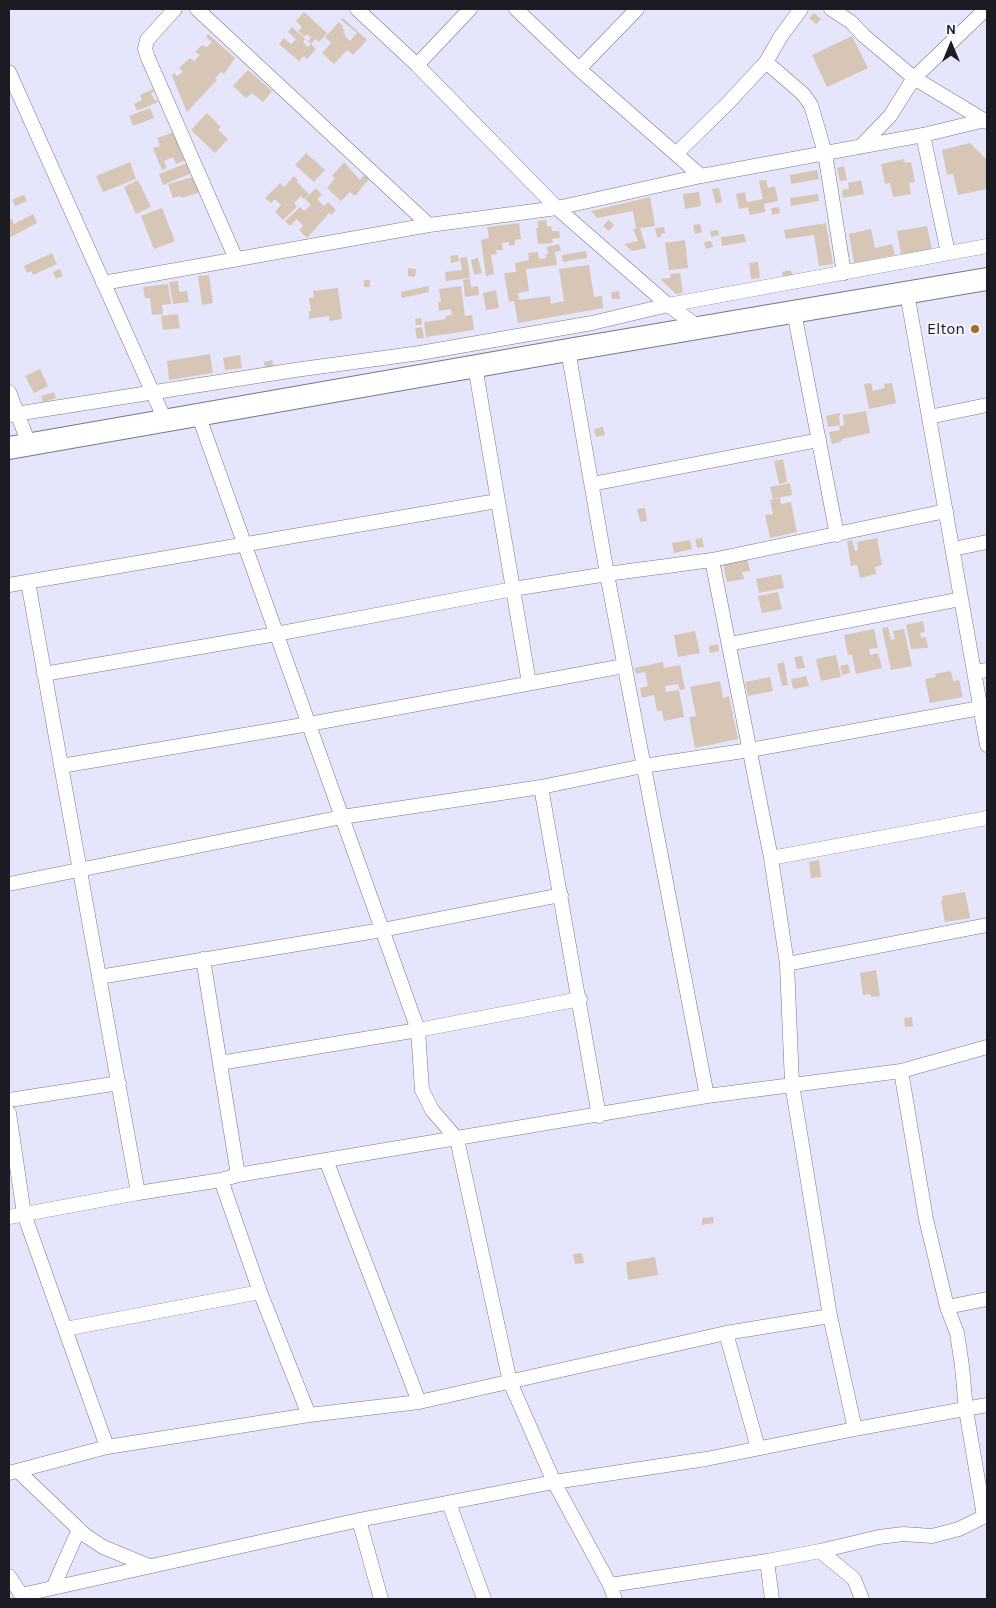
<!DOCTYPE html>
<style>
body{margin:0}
#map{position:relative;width:996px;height:1608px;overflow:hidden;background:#e5e6fc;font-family:Karla,sans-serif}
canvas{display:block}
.frame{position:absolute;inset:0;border:10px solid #1b1b23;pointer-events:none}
.north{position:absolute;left:926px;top:20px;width:50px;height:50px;-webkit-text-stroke:4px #f4f4fd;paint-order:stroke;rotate:0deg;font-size:14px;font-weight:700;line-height:20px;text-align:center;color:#1b1b23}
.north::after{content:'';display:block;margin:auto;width:18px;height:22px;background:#1b1b23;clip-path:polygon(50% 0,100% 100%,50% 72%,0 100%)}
</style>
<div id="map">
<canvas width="996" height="1608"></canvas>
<div class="frame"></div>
<div class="north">N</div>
</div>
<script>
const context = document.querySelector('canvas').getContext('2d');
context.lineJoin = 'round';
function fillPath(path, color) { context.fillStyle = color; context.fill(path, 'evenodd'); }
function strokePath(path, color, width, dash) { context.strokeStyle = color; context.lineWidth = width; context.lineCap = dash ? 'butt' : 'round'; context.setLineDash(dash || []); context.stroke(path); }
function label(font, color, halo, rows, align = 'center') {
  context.font = font + ' Karla,sans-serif'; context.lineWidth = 4; context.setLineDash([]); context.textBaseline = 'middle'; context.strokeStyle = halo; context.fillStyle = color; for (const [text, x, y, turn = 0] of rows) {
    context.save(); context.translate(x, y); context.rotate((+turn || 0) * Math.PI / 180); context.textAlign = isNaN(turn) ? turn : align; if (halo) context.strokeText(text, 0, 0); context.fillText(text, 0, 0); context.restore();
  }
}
const building = new Path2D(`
 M304 12 327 33 319 42 315 39 311 44 308 41 311 38 307 34 304 37 298 31 302 27 296 21Z
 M814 13 821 19 816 24 809 18Z
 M343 18 367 40 353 55 347 50 334 64 322 53 331 43 325 37 339 22 343 26 342 28 345 30 343 32 346 35 345 36 350 41 357 33 341 20Z
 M292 27 305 39 303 42 308 47 311 44 316 49 307 59 304 56 299 61 279 44 284 38 291 44 296 39 288 32Z
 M208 34 235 58 224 74 221 72 215 78 217 80 187 112 172 76 174 73 177 76 183 72 179 68 190 58 194 61 200 55 195 52 202 45 207 47 212 42 206 37Z
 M852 36 868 68 827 87 812 55Z
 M248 70 272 91 263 102 252 93 246 98 233 86Z
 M153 89 154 92 151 93 155 101 157 100 158 102 137 111 134 104 142 100 140 95Z
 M150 108 154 118 133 126 129 116Z
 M207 113 221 127 218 130 228 139 215 153 191 130Z
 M174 132 186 160 176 164 173 157 164 161 167 168 162 170 153 148 160 146 157 138Z
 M970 143 987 160V189L958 195 953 174 947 175 942 150Z
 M306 153 325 170 314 182 295 165Z
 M904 159 905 163 911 162 915 182 909 183 911 194 893 197 890 183 885 184 881 164Z
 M130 162 136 179 103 192 96 176Z
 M190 162 194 172 163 185 159 174Z
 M344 162 360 180 364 175 369 179 355 196 350 192 341 201 327 188 335 178 332 176Z
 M844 166 847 180 840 181 837 168Z
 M817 170 819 179 791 184 790 175Z
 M196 176 201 192 181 198 180 196 173 198 168 184Z
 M294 176 298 181 297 182 309 194 304 199 301 196 294 203 297 207 283 220 275 212 281 205 275 199 271 203 265 198 280 183 284 187Z
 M138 180 151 207 136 214 124 187Z
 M766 180 768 188 775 186 778 201 764 204 765 212 750 215 748 207 739 209 736 194 745 192 747 202 763 199 759 181Z
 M861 180 864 194 843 198 842 190 849 189 848 183Z
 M316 188 322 195 317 199 324 206 328 202 336 210 331 215 329 213 307 238 299 230 303 226 297 219 290 226 285 221 300 207 304 211 311 205 305 199Z
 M719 188 722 202 716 204 712 189Z
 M699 192 701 206 685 209 683 194Z
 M818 194 819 201 791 206 790 198Z
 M24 195 27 201 15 206 12 200Z
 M650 197 655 226 640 228 646 248 632 251 624 244 638 241 633 229H636L633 211 597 218 591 211Z
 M779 207 780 213 772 215 771 208Z
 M162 208 175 241 154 249 141 216Z
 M33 214 37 223 9 238V219L11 218 14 224Z
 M546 220 547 227 551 226 552 231H559L560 238 552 239 553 243 538 244 536 228H538V221Z
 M609 220 614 225 609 231 603 226Z
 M519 223 521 239 515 240V245L509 246V242L502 243 503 250H496L497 254 491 255 494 274 486 276 481 240 489 238 487 227Z
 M826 223 833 264 819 266 814 235 786 239 784 230Z
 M700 224 702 232 695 234 693 225Z
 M927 226 932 250 901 255 897 231Z
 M664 227 665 233 661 234V237H657L655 228Z
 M871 229 875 248 892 244 895 255 854 263 849 234Z
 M718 230 719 235 711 237 710 231Z
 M744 234 746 242 722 246 721 237Z
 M685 240 688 268 669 270 665 243Z
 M711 241 713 247 706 249 704 242Z
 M559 244 561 251 555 252 557 265 526 269 529 291 518 293 519 300 550 296 551 304 564 301 559 269 589 265 594 297 602 296 603 308 518 323 514 301 509 302 504 273 516 272 515 263 529 260 528 253 538 252 539 259 546 258 545 255 548 254 547 247Z
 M586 251 587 258 563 262 562 255Z
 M52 253 57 264 33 275 31 271 27 273 24 266Z
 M458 255 459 261 451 263 450 256Z
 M467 257 470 278 446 281 445 272 462 270 460 258Z
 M478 258 482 273 474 275 471 260Z
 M758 262 760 278 751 279 749 263Z
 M408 268 416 269 415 277 408 276Z
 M60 269 63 276 56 279 53 272Z
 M791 270 792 275 783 277 782 272Z
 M680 273 683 293 676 294 660 279 671 278 670 274Z
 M209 275 213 303 202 305 198 276Z
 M470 279 471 287 478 286 479 295 465 297 463 280Z
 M364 280H370V287H364Z
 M178 281 179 292 187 291 189 302 173 304 169 282Z
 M168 284 171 304 162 305 163 314 152 315 150 298H145L143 287Z
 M428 286 429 292 402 298 401 292Z
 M461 286 465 316 472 315 474 330 426 337 424 322 446 319V316L452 315 451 309 439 311 438 302H441L439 289Z
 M338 288 342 319 329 321V316L309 319V311H311L309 298 314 297 313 291Z
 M496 290 499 308 486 310 483 293Z
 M619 291 620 299H612L611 292Z
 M178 314 180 328 163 330 161 316Z
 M421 318 422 325H416L415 319Z
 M422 327 424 338 417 339 415 328Z
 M210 354 213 373 169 380 167 361Z
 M240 355 242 368 225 370 223 358Z
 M272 360 274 366 265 367 264 362Z
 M40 369 48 386 34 393 25 376Z
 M871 383 873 391 885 388 884 384 892 383 896 403 869 409 864 384Z
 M54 392 56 398 43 402 41 396Z
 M866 411 870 433 842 439V441L832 444 829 432 840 430 839 426 844 425 843 415Z
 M840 413V416H839L840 425 828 427 826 416Z
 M603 427 605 435 596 437 594 429Z
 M783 459 787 482 779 484 774 461Z
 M790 483 792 495 773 499 770 487Z
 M780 498 781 504 791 502 797 532 770 538 765 515 773 514 770 500Z
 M645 508 647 521 640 522 637 509Z
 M702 538 704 547 697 548 695 539Z
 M877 538 882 565 875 567 876 574 860 578 857 565 851 566 847 541 852 540 855 551 858 550 857 542Z
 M690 540 692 549 674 553 672 543Z
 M747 558 750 571 742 572 744 579 727 582 723 563Z
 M781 574 784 588 759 593 756 579Z
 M778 592 782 609 762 613 758 596Z
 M923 621 925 632 920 633 921 638 926 637 928 648 911 649 906 625Z
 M888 627 891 640 895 639 893 631 904 629 912 666 891 670 882 628Z
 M874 629 878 648 869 649 870 655 878 653 882 668 856 674 852 654 848 655 844 635Z
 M695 631 700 653 678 657 674 635Z
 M718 644 719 651 710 653 709 646Z
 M836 655 841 677 821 681 816 659Z
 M802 656 805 668 797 669 794 657Z
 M663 662 664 668 680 665 685 689 680 690 678 684 665 686 666 692 679 690 684 717 664 721 662 711H657L654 695 642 698 640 688 648 686 645 672 636 674 634 668Z
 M784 662 788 685 782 686 777 664Z
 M848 664 850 673 842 675 840 666Z
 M951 671 953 681 959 680 963 697 930 703 925 679 936 677 935 674Z
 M806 676 809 686 793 689 791 679Z
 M770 677 773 691 748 696 745 682Z
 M720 681 723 698 729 696 738 739 695 748 689 717 696 716 690 687Z
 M819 860 821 877 811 878 809 862Z
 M965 892 970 918 945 922 941 901 943 900 942 896Z
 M876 970 880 996 871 997 870 994 863 995 860 973Z
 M912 1017 913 1026 905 1027 904 1018Z
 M713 1217 714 1223 702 1225V1218Z
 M582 1253 584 1263 575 1264 573 1254Z
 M655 1257 658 1275 628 1280 626 1262Z`);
const minor = new Path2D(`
 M175 9 147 40 145 49 148 58 236 259
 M197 9 429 225
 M357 9 417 65 557 208 668 305 700 328
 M516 9 579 69 701 176 923 135 985 120
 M831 9 851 22 863 35 914 78 987 122
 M766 62 803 94 811 105 825 153 844 273
 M417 65 470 9
 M579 69 637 9
 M9 72 165 420
 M923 135 948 253
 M860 147 890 116 914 78 986 9
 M676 154 728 103 766 62 781 36 801 9
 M103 283 429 225 557 208 701 176
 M907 293 987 745
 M794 312 837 535
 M568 350 607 574 707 1096
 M475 366 529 683
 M9 392 29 444
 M198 414 418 1030 422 1090 432 1110 457 1139 510 1382 554 1482 610 1585 615 1599
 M9 415 295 370 420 353 592 323 668 305 987 246
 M929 417 987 405
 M592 484 819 440
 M953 549 987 542
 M712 560 771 858 787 964 792 1084 830 1316 855 1429
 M28 582 138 1193
 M9 585 497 501
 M729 644 961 599
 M974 672 987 670
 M44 674 276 634 513 589 607 574 712 560 946 511
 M61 766 309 724 624 666
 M541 787 599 1116
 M771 858 987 818
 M9 884 342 817 541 787 643 766 750 750 980 708
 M203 959 238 1175
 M787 964 987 925
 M99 977 382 930 561 895
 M220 1063 418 1030 580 999
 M901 1071 926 1219 947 1307 957 1333 962 1366 966 1410 984 1516
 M9 1100 119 1083
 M9 1113 24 1214 107 1447
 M326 1160 419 1402
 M221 1180 260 1292 309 1415
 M9 1217 138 1193 221 1180 238 1175 326 1160 707 1096 901 1071 987 1047
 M947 1307 987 1299
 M65 1329 260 1292
 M726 1333 758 1448
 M18 1471 85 1535 103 1547 149 1566
 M9 1473 107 1447 309 1415 419 1402 726 1333 830 1316
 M449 1503 484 1599
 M359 1520 381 1599
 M820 1551 854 1579 862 1599
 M767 1561 772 1599
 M9 1576 24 1599
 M610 1585 767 1561 820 1551 879 1537 903 1534 932 1536 959 1529 987 1515
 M53 1588 79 1529
 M21 1595 359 1520 554 1482 706 1459 855 1429 987 1405`);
const trunk = new Path2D(`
 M9 448 568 350 987 279`);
const markers = [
 [975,329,5,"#a36928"]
];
const poiNames = [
 ["Elton",965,329]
];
fillPath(building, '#d7c5b5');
strokePath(minor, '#77788c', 15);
strokePath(trunk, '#77788c', 24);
strokePath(minor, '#fff', 14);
strokePath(trunk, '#fff', 22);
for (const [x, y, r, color] of markers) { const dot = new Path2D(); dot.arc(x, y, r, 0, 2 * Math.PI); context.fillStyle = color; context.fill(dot); strokePath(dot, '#f4f4fd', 2); }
label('16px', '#1b1b23', '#f4f4fd', poiNames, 'right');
</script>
